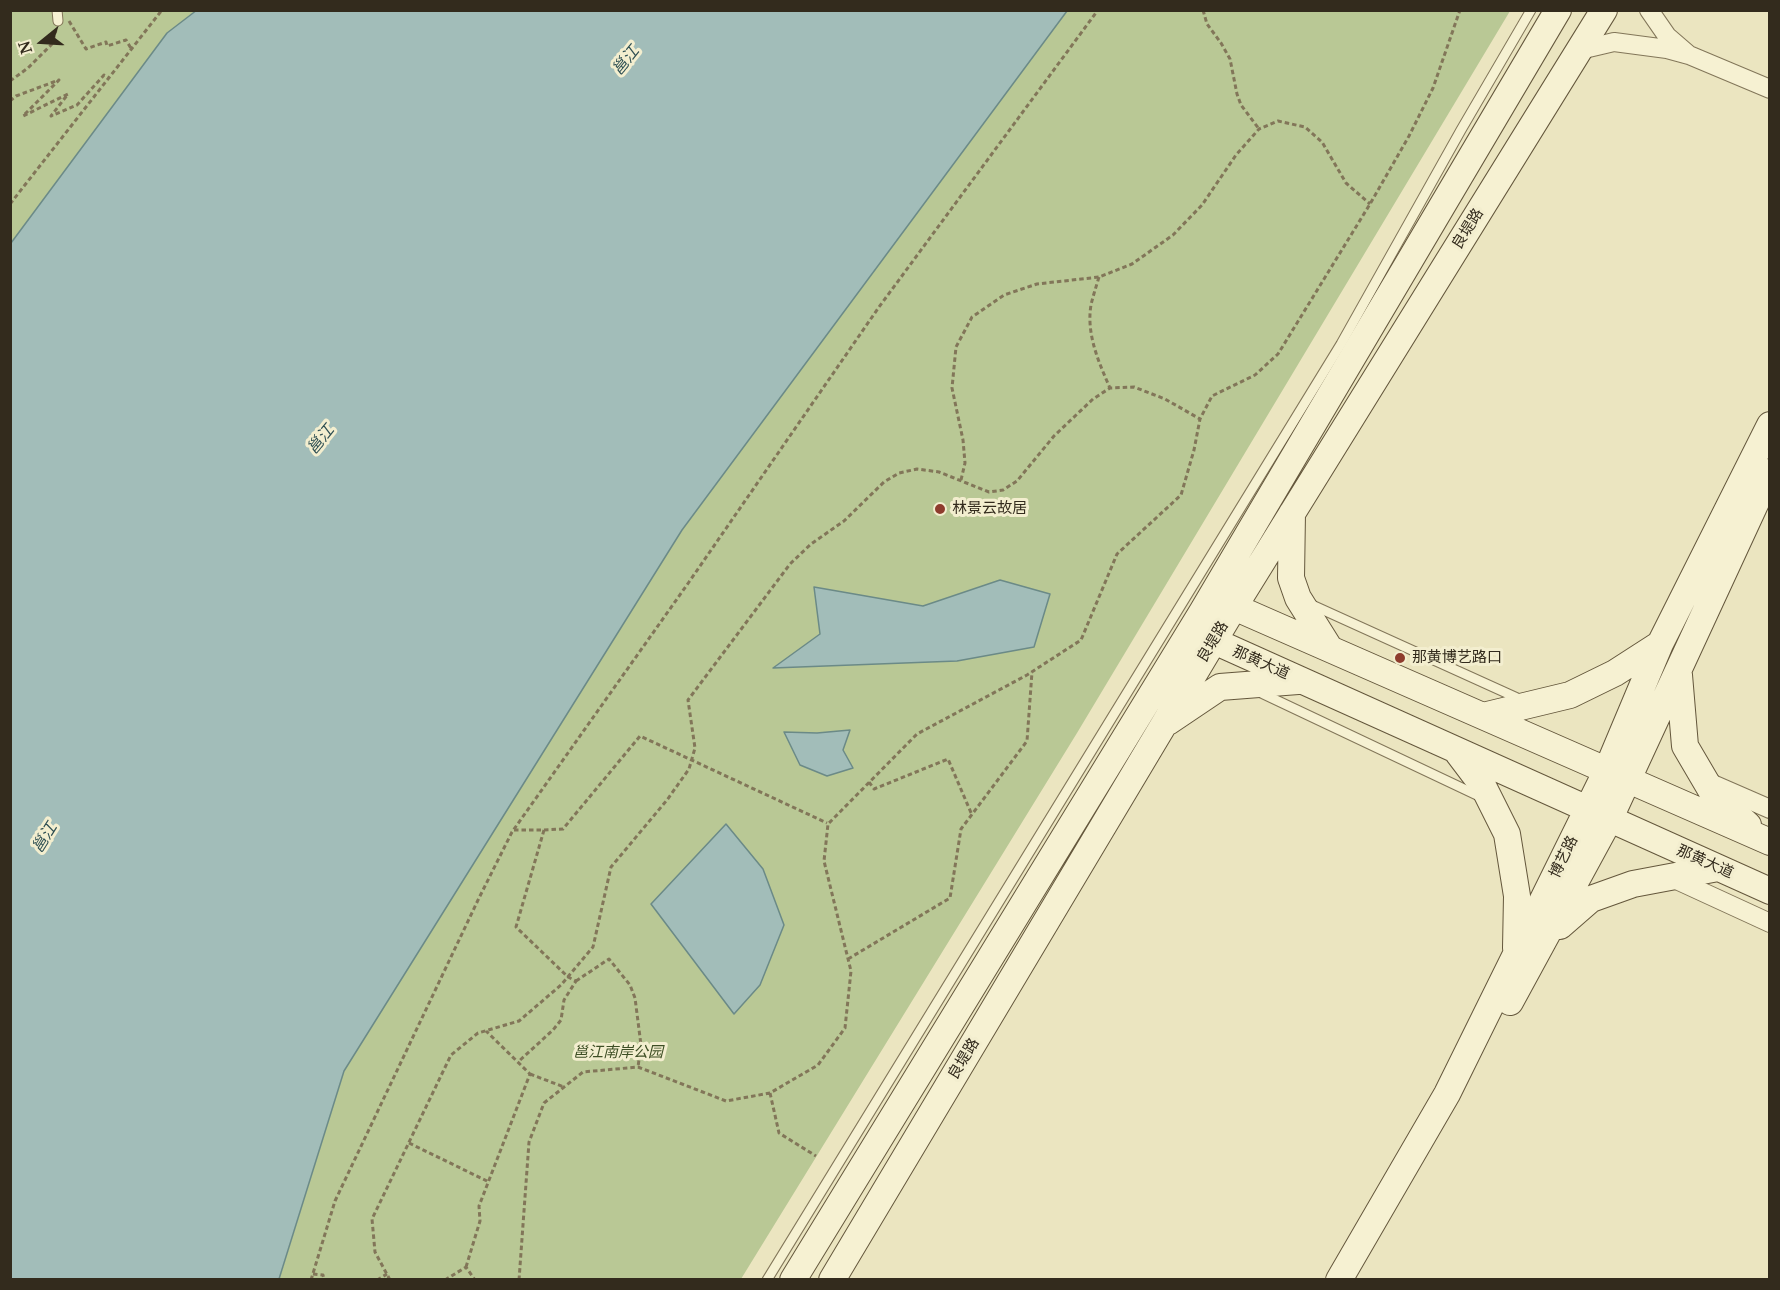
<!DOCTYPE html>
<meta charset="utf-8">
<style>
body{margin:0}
#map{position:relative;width:1780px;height:1290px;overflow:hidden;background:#ebe5c0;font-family:"Noto Serif",serif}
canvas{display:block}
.frame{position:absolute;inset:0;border:12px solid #332b1d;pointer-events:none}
.north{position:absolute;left:12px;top:12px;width:60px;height:60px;-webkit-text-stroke:4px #f3eecf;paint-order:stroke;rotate:252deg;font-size:16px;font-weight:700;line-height:24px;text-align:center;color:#332b1d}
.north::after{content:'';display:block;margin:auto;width:21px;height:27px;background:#332b1d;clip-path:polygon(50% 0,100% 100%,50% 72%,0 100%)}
</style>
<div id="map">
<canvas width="1780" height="1290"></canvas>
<div class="frame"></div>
<div class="north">N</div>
</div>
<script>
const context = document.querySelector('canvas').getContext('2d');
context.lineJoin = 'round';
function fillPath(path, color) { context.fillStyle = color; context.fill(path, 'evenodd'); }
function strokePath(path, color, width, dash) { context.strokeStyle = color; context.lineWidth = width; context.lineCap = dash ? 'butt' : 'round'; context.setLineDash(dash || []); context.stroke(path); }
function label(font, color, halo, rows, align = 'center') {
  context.font = font + ' "Noto Serif","Noto Sans SC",serif'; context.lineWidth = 6; context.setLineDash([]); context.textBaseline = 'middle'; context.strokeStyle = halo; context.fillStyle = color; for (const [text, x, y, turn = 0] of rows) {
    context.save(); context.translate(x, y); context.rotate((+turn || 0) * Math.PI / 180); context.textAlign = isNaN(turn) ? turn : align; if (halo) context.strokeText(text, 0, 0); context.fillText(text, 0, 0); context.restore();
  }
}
const green = new Path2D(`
 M11 11H197L167 33 11 243Z
 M1067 11H1510L1077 733 741 1279 279 1280 344 1071 682 530Z`);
const water = new Path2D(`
 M197 10 1067 11 682 530 344 1071 279 1279H11V243L167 33Z
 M1000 580 1050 594 1034 647 957 661 773 668 820 634 814 587 923 606Z
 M850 730 843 750 853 768 827 776 800 765 784 732 817 733Z
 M726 824 763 869 784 925 760 985 734 1014 651 904Z`);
const path = new Path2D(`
 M1203 10 1207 24 1221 43 1230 59 1237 94 1241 105 1259 129
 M69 21 86 49 106 42 107 46 126 40 132 50
 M10 81 28 68 52 44 56 30
 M10 101 16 96 59 80 23 116 68 94 51 116 77 105 104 75 109 78
 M10 204 162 10
 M1099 277C1096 287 1093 296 1091 305 1086 334 1099 363 1110 388
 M961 480 965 463 963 440 952 388 956 347 972 317 1004 295 1037 284 1099 277 1132 264 1173 235 1202 205 1236 155 1259 129 1278 121 1305 127 1322 142 1346 183 1370 204
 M869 782 874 789 948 759 972 815
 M514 830H544L516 927 568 977 576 981 564 1000 561 1020 553 1030 518 1062
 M544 830 563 829 640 736 827 823
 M848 959 950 898 961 829 1027 741 1032 672
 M576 981 609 959 630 985 635 998 641 1045 638 1067
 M530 1074 564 1087
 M770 1093 779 1133 816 1156
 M409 1143 487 1181
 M466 1267 480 1221 479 1206 530 1074 486 1031
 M313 1274 323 1275 324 1280
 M311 1280 335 1201 479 898 512 832 689 582 879 307 1098 10
 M377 1280 387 1274
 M390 1280 375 1252 372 1219 451 1055 478 1033 519 1021 561 985 593 947 611 867 667 800 689 769 695 748 688 700 790 564 811 544 844 521 884 482 899 473 917 469 939 472 989 492 1003 490 1017 481 1054 436 1093 399 1110 388 1134 387 1165 399 1200 419
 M445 1280 466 1267 475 1280
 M519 1280 529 1142 544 1103 583 1072 638 1067 726 1101 770 1093 818 1065 845 1028 851 971 824 861 828 824 917 734 1027 675 1081 640 1117 554 1181 495 1194 450 1200 419 1212 396 1255 375 1278 354 1370 204 1409 136 1433 88 1460 10`);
const service = new Path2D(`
 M57 10 58 21
 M1310 604 1524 701
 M1257 691 1481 797
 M767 1280 1341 344 1461 130 1531 10`);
const minor = new Path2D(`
 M1580 50 1614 42 1667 49 1689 55 1667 36 1649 10
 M1689 55 1770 89
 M1708 782 1770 809
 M1670 877 1770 923`);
const secondary = new Path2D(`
 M1292 513 1291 578 1298 598 1330 649
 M1217 610 1234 607 1770 842
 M1208 626 1214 641 1770 891
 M1679 675 1685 746 1712 792 1748 825
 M1483 716 1570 695 1615 673 1660 644
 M1168 722 1220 687 1298 681
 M1458 753 1483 786 1507 834 1517 896 1516 948
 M1560 926 1591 899 1633 884 1718 868
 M1510 1002 1609 820 1770 472
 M793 1280 1202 612 1558 10
 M832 1280 1234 607 1604 10
 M1339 1280 1447 1094 1607 770 1660 644 1770 425`);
const markers = [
 [940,509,6,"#8e3c2d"],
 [1400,658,6,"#8e3c2d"]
];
const streetNames = [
 ["良堤路",1468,229,-58],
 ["良堤路",1213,642,-59],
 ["那黄大道",1261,663,24],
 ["博艺路",1564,857,-64],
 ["那黄大道",1705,862,24],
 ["良堤路",964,1059,-59]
];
const poiNames = [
 ["林景云故居",952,509],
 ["那黄博艺路口",1412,658]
];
const parkNames = [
 ["邕江南岸公园",618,1053]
];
const waterNames = [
 ["邕江",626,61,-51],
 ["邕江",321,440,-51],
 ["邕江",45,838,-58]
];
fillPath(green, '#b9c895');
fillPath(water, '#a2bdb9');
strokePath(water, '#6b8a87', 1.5);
strokePath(service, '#827659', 11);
strokePath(minor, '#827659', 20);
strokePath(secondary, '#64573c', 28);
strokePath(path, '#827659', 3, [4.5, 3]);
strokePath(service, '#f6f1d2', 9);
strokePath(minor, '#f6f1d2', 18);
strokePath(secondary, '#f6f1d2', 26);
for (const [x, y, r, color] of markers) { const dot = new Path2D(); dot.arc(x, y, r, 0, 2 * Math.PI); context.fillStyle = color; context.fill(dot); strokePath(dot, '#f3eecf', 2); }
label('15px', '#332b1d', '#f3eecf', streetNames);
label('15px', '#332b1d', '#f3eecf', poiNames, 'left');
label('italic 15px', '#3d4e24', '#f3eecf', parkNames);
label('italic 16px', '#2d4e52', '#f3eecf', waterNames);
</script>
